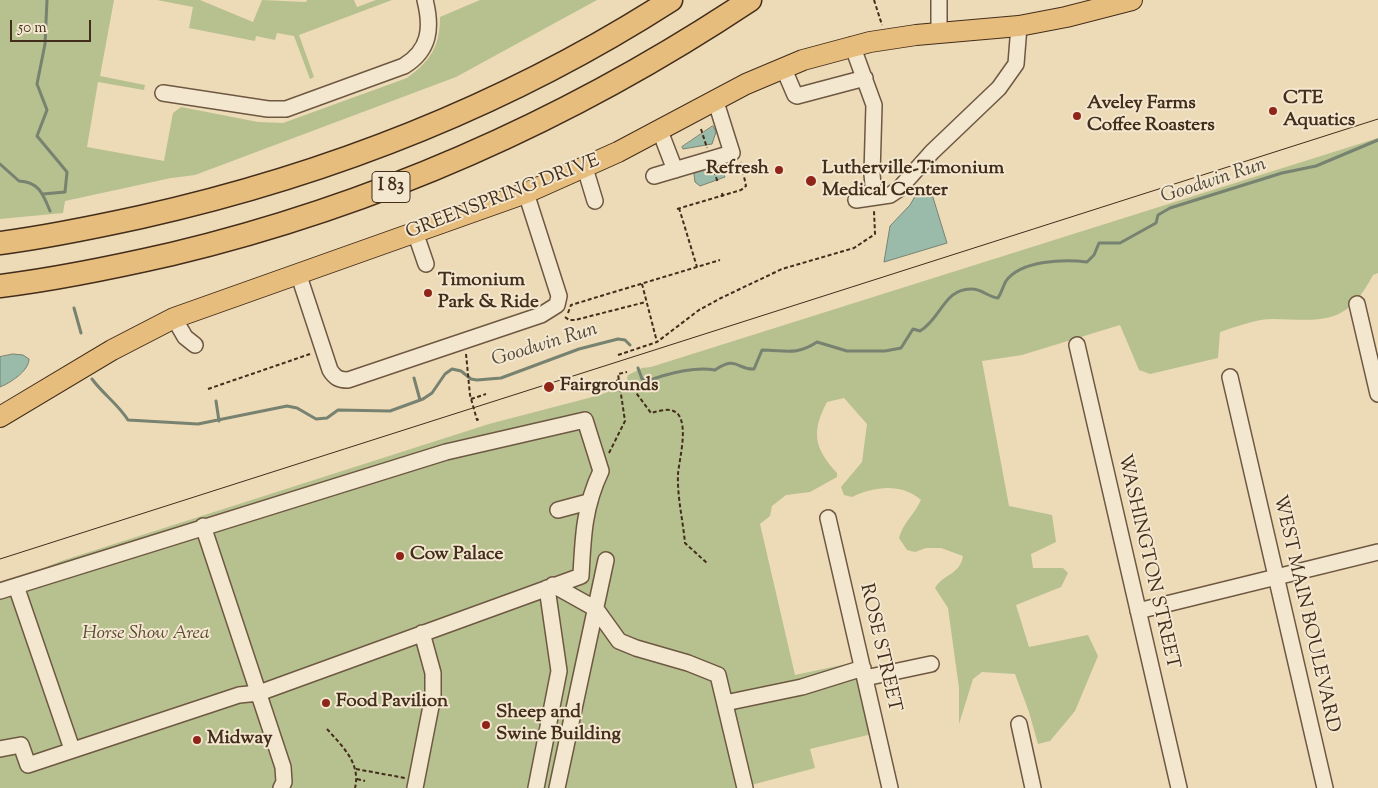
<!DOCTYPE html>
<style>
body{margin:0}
#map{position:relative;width:1378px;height:788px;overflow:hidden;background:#eddab7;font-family:"Sorts Mill Goudy",serif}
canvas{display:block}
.scale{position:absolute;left:10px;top:20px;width:81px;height:22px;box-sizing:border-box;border:2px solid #432d1b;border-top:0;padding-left:6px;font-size:15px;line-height:18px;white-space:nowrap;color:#432d1b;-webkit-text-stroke:4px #f3e7d0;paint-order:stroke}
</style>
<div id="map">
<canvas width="1378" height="788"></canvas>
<div class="scale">50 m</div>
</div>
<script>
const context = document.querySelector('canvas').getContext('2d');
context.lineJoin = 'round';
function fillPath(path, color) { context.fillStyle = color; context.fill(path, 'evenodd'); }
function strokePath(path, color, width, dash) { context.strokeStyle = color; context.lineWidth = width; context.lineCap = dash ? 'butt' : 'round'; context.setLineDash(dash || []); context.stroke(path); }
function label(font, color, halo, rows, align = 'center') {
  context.font = font + ' "Sorts Mill Goudy",serif'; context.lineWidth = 4; context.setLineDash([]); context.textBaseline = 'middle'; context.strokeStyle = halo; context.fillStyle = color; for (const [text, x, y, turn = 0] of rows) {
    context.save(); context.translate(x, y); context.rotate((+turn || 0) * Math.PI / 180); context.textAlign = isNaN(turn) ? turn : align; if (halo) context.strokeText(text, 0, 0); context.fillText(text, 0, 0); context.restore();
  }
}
const green = new Path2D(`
 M0 0H114L100 76 145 85 144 90 98 82 87 147 164 161 173 113 181 107 258 122 283 123 407 78C430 61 440 47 440 17L480 0H597L456 77 195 175 171 178 65 201 63 213 0 219Z
 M157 0H200L253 22 262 0 306 2 307 0H354L357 7 376 0H392L299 35 314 77 310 79 294 36 277 33 275 40 256 36 255 41 189 28 193 7Z
 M1378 138V273L1373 275C1346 326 1324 320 1273 319 1255 319 1236 327 1220 332L1218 358 1150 374 1139 370 1120 325 1022 355 982 361 1009 506 1052 515 1056 542 1031 554 1033 568H1063L1068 573 1061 587 1016 605 1029 647 1088 635 1098 656 1075 711 1050 741 1038 744 1029 712 1015 674 982 672 973 679 959 724V688L948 608 935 588C943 574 960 575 963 556L941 548H926L915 552 907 550 899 538C903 523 914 515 921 500 902 483 874 486 852 497L844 495 841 487 862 462 867 424 844 398 827 402C811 432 814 448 837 473V477L810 492 786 495 772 506 770 516 760 524 795 675 856 662 872 734 810 749 815 768 740 788H0V586L61 561 489 424 600 395 629 383 627 379 628 375 642 368 651 367Z`);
const water = new Path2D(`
 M713 126 716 132 712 144 683 149 682 147Z
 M716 161 725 177 700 186 695 182 694 174Z
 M931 191 947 243 884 262 890 226 910 205 917 193Z
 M13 354 23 355 29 359C29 371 10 383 0 387V357Z`);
const stream = new Path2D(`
 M0 164 19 181C39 182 43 194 50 211
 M43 194 65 192 67 172 37 136 47 110 37 84 45 44 47 0
 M74 308 81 333
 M638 368 642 379C650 382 655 378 662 376 679 371 698 367 715 370 737 355 737 370 754 369L762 350C785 350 796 356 817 342L847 351H885L901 348 913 329 920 331C941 319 944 288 972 289 982 289 988 297 998 298 1002 292 1003 286 1006 281 1021 260 1065 259 1087 262L1094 255 1099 243H1120L1156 223 1158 215 1170 208 1282 173 1316 166 1378 140
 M414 378 420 400
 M92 379C103 394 118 404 128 420L198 424 287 406 297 408 316 419 327 418 338 410 390 411 423 399 432 393 445 374 452 369 461 371 471 379 477 380 501 378 579 349 618 339 625 340 630 345
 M216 401 219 421`);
const path = new Path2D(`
 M874 0 882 25
 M701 129 707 148
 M714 171 718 183
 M722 193 723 199
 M679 208 697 267
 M677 209 741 190 746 186 741 162
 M642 284 657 342
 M568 313 571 305 720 260
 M565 317 569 320H575L646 302
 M466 354 470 395 477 420 479 419
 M618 355 657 342 699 310 721 298 782 269 854 248 875 234 874 211
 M549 381 552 392
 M599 385 600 387 619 380 631 386 651 413C659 411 670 407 677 413 689 425 679 460 678 474 677 496 683 521 685 543L708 564
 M208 389 310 354
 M471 399 486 394
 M609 453 625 421 618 374 627 372
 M327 729C342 746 361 763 355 788
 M356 769 405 778
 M357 779 365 781`);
const minor = new Path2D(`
 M939 0V33
 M852 45 874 105 872 174 874 196
 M783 67 795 95 797 96 865 78
 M163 93 268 109H286L404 66C430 50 432 28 425 0
 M660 131 675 170
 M585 168 595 201
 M654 176 732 153 715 99
 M856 200 890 195 899 189 932 152 999 88 1016 64 1019 26
 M415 232 426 264
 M298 273 330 370C335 378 339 380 348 380L541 315 557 305 559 296 526 193
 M1357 304 1378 394
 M174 318 185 337 195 345
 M1077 345 1179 788
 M1230 377 1325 788
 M558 510 588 502
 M828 518 890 788
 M203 526 283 767 284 782 281 788
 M553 585 596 609 619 641 636 648 688 663 718 675 745 788
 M16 586 72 749
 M0 591 446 452 585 420 601 471C584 507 583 536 581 576L259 693 239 695 28 765 21 745 0 749
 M1138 611 1378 552
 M865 678 931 664
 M725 703 802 687 863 668
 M1019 724 1033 788
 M415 788 433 696V673L422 633
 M536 788 559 671 547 588
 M557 788 606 560`);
const major = new Path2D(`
 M0 417 112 350 174 318 526 193 618 152 746 84 803 60 870 42 916 35 1019 26 1066 17 1132 0`);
const highway = new Path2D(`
 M0 243C48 237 95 227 141 217 328 175 509 104 671 0
 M0 286C58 279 115 267 172 254 380 204 571 119 750 0`);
const tram = new Path2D(`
 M0 559 1378 119`);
const markers = [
 [1273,111,5,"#8f2418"],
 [1077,116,5,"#8f2418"],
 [779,170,5,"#8f2418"],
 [811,181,6,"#8f2418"],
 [428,293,5,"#8f2418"],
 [549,387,6,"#8f2418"],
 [400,556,5,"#8f2418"],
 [326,703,5,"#8f2418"],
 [486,725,5,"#8f2418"],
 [197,740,5,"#8f2418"]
];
const shields = [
 [391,187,38]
];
const shieldNames = [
 ["I 83",391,187]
];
const poiNames = [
 ["CTE",1283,100],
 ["Aquatics",1283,122],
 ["Aveley Farms",1087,105],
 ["Coffee Roasters",1087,127],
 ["Refresh",769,170,"right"],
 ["Lutherville-Timonium",822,170],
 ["Medical Center",822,192],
 ["Timonium",438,282],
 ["Park & Ride",438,304],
 ["Fairgrounds",560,387],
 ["Cow Palace",410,556],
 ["Food Pavilion",336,703],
 ["Sheep and",496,714],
 ["Swine Building",496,736],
 ["Midway",207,740]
];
const streetNames = [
 ["GREENSPRING DRIVE",503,198,-21],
 ["WASHINGTON STREET",1147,562,77],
 ["WEST MAIN BOULEVARD",1305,614,77],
 ["ROSE STREET",879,648,77]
];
const parkNames = [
 ["Horse Show Area",146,635]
];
const waterNames = [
 ["Goodwin Run",1214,182,-18],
 ["Goodwin Run",545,346,-17]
];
fillPath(green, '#b7c08f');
fillPath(water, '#9abbaa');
strokePath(water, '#778271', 1);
strokePath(stream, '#778271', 3);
strokePath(minor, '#6e5842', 18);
strokePath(major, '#432d1b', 22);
strokePath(highway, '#432d1b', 25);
strokePath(path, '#432d1b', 2, [4, 2.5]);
strokePath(minor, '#f3e7d0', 15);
strokePath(major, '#e6bd7c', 20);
strokePath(highway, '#e6bd7c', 22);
strokePath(tram, '#432d1b', 1);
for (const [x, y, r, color] of markers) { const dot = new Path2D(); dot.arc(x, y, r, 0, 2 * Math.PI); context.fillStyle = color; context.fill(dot); strokePath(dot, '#f3e7d0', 2); }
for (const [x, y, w] of shields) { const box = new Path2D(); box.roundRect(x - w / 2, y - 15.5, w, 31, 4); context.fillStyle = '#f3e7d0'; context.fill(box); strokePath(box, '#432d1b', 1); }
label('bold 18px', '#432d1b', null, shieldNames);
label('bold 19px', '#432d1b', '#f3e7d0', poiNames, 'left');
label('19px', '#432d1b', '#f3e7d0', streetNames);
label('italic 19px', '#5a4a32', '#f3e7d0', parkNames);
label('italic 20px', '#544938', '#f3e7d0', waterNames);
</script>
